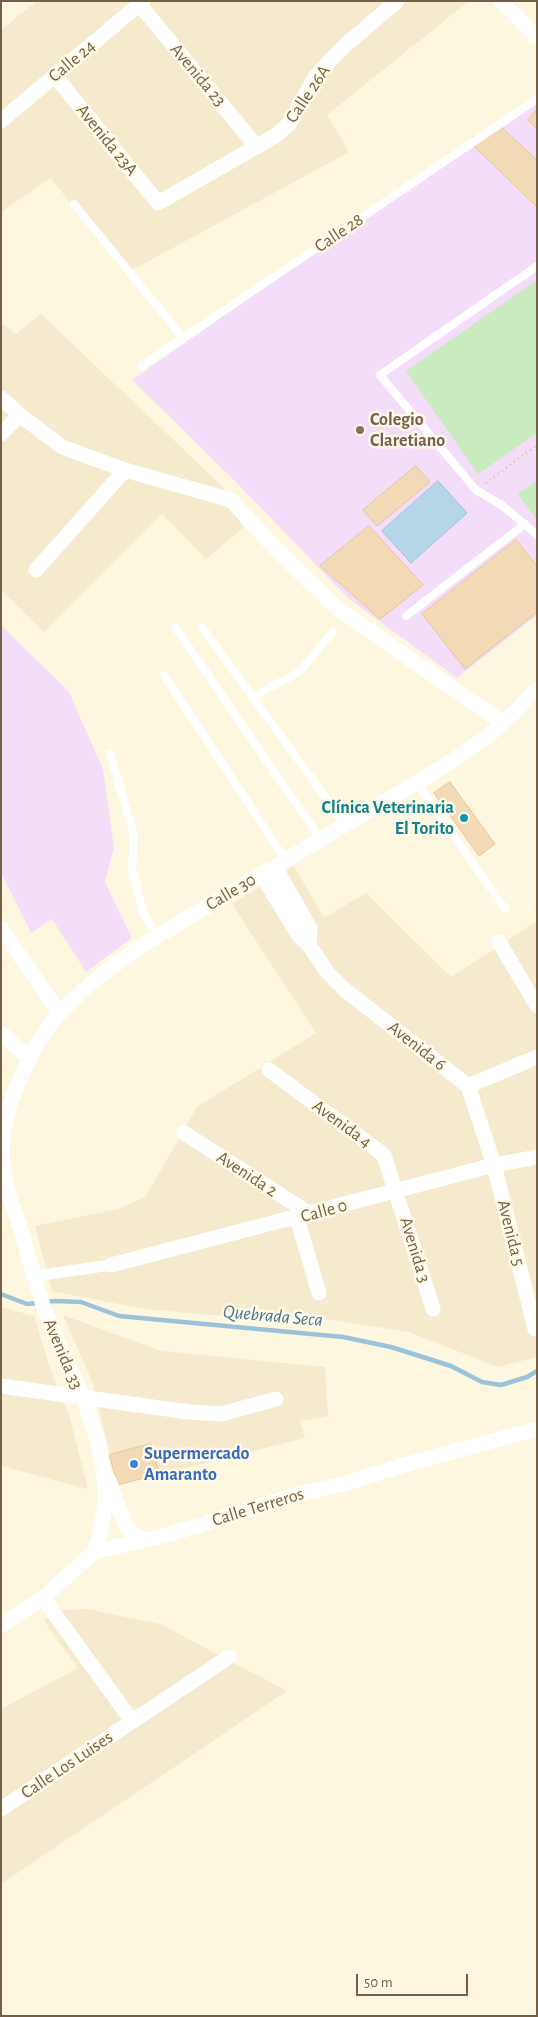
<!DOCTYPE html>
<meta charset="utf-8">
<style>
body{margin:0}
#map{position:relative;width:538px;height:2017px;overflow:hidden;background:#fdf7e0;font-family:"Alegreya Sans",sans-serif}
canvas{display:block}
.frame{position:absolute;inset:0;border:2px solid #756047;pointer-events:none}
.scale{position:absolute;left:356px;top:1974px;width:112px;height:22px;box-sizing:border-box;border:2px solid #756047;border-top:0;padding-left:6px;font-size:15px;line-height:18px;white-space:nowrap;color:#756047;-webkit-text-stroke:4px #fffae7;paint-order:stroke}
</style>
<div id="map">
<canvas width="538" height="2017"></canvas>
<div class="frame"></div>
<div class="scale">50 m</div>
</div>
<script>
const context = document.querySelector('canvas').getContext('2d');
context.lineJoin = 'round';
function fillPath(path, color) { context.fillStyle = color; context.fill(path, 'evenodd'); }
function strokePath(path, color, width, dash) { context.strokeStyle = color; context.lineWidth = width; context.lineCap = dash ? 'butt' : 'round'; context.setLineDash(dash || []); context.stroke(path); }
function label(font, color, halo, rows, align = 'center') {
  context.font = font + ' "Alegreya Sans",sans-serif'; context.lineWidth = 5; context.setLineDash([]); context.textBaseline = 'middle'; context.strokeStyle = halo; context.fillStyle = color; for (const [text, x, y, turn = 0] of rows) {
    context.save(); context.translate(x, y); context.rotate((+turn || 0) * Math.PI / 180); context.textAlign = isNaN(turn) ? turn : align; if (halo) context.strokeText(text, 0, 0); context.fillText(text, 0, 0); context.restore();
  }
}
const residential = new Path2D(`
 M37 1H469L327 115 349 152 125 274 51 178 1 212V30Z
 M41 314 223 487 243 528 206 559 162 514 44 632 1 590V323L16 334Z
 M294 866 324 918 366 893 451 977 537 921V1357L498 1367 409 1332 320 1318 224 1316 144 1309 52 1291 35 1226 119 1209 146 1196 197 1107 316 1033 232 904Z
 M1 1307 34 1316 50 1368 70 1418 88 1489 1 1466Z
 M63 1315 161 1351 325 1367 328 1416 300 1421 305 1438 118 1485 92 1381Z
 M87 1609 160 1624 287 1691 1 1884V1709L78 1668 44 1621 60 1610Z`);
const education = new Path2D(`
 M537 97V615L457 678 349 599 234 480 132 380Z
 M1 625 69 692 103 769 114 848 105 882 132 938 86 972 52 919 31 933 1 873Z`);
const green = new Path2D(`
 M537 280V433L478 474 406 371Z
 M537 480V520L518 494Z`);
const water = new Path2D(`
 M438 481 467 513 411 563 382 531Z`);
const stream = new Path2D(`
 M1 1294 27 1304 55 1301 81 1302 119 1316 343 1337 391 1347 451 1366 482 1382 501 1385 527 1377 537 1371`);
const building = new Path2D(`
 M537 110V129L528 120Z
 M501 127 537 160V207L473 145Z
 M416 466 430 482 377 526 363 510Z
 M369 526 423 585 380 619 320 566Z
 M516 540 537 566V612L465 669 422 614Z
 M450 782 495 844 479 856 434 793Z
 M151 1444 159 1474 118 1485 109 1455Z`);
const path = new Path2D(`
 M486 483 537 445`);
const service = new Path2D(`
 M74 204 183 338
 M537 266 380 375 476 490 503 506 537 535
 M142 366 537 99
 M406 616 525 524
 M175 627 321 840
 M202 627 346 826
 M164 675 286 861
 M252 697 294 675 303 667 333 632
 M110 753 134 835 132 869 143 912 156 936
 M417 783 505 909`);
const pedestrian = new Path2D(`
 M35 1276 111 1265`);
const minor = new Path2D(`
 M501 1 537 37
 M139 4 257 147
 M55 76 158 203 275 136 289 124 316 76 342 48 397 1
 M1 121 143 1
 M1 398 20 415 62 447 125 470 231 500 274 547 338 609 503 723
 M1 434 20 415
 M36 570 125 470
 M275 867 310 928 309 945
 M261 874 299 936 309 945 327 972 345 990 468 1086 494 1165 535 1329
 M1 928 59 1013
 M499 942 537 1006
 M1 1033 30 1059
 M269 1070 384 1155 433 1309
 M468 1086 537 1057
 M184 1133 310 1214
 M297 1218 319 1293
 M111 1265 494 1165 537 1157
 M1 1386 189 1412 221 1414 276 1399
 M109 1480 126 1527 135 1535 145 1540
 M94 1552C127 1465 78 1394 47 1316 36 1287 29 1256 20 1227 12 1202 1 1176 2 1149 4 1107 31 1043 60 1013 102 967 157 936 210 905 273 868 336 831 399 793 435 772 473 750 504 722 515 712 526 700 537 689
 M43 1598 132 1721
 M1 1625 43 1598 94 1552 171 1534 295 1495 343 1484 408 1464 537 1429
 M1 1809 229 1657`);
const markers = [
 [360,430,5,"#8d6e63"],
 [464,818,5,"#0f9aa8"],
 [134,1464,5,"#3f7fe0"]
];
const streetNames = [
 ["Calle 24",72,61,-40],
 ["Avenida 23",198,75,50],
 ["Calle 26A",308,94,-56],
 ["Avenida 23A",107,140,51],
 ["Calle 28",339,233,-34],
 ["Calle 30",231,892,-31],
 ["Avenida 6",417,1046,38],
 ["Avenida 4",342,1124,36],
 ["Avenida 2",247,1174,33],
 ["Calle 0",324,1211,-15],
 ["Avenida 5",511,1233,76],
 ["Avenida 3",415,1250,73],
 ["Avenida 33",63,1354,67],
 ["Calle Terreros",258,1507,-17],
 ["Calle Los Luises",67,1765,-34]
];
const educationNames = [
 ["Colegio",370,420],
 ["Claretiano",370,441]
];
const cultureNames = [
 ["Clínica Veterinaria",454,808],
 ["El Torito",454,829]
];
const shopNames = [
 ["Supermercado",144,1454],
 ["Amaranto",144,1475]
];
const waterNames = [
 ["Quebrada Seca",273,1316,5]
];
fillPath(residential, '#f5eace');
fillPath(education, '#f4ddf9');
fillPath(green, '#c8ebbf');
fillPath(water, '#b4d6e7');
strokePath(water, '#9ac3d9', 1);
strokePath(stream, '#9ac3d9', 4.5);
fillPath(building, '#f3dab7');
strokePath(building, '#e7c497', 1);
strokePath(path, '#d8be9a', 2.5, [1, 4]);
strokePath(service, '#fff', 8);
strokePath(pedestrian, '#fff', 11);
strokePath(minor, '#fff', 15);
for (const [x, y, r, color] of markers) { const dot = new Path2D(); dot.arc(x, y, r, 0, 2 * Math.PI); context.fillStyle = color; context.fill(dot); strokePath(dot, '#fffae7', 2); }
label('18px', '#756047', '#fffae7', streetNames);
label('bold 18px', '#785e54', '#fffae7', educationNames, 'left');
label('bold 18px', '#0d838f', '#fffae7', cultureNames, 'right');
label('bold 18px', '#366cbe', '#fffae7', shopNames, 'left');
label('italic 19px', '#427590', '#fffae7', waterNames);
</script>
